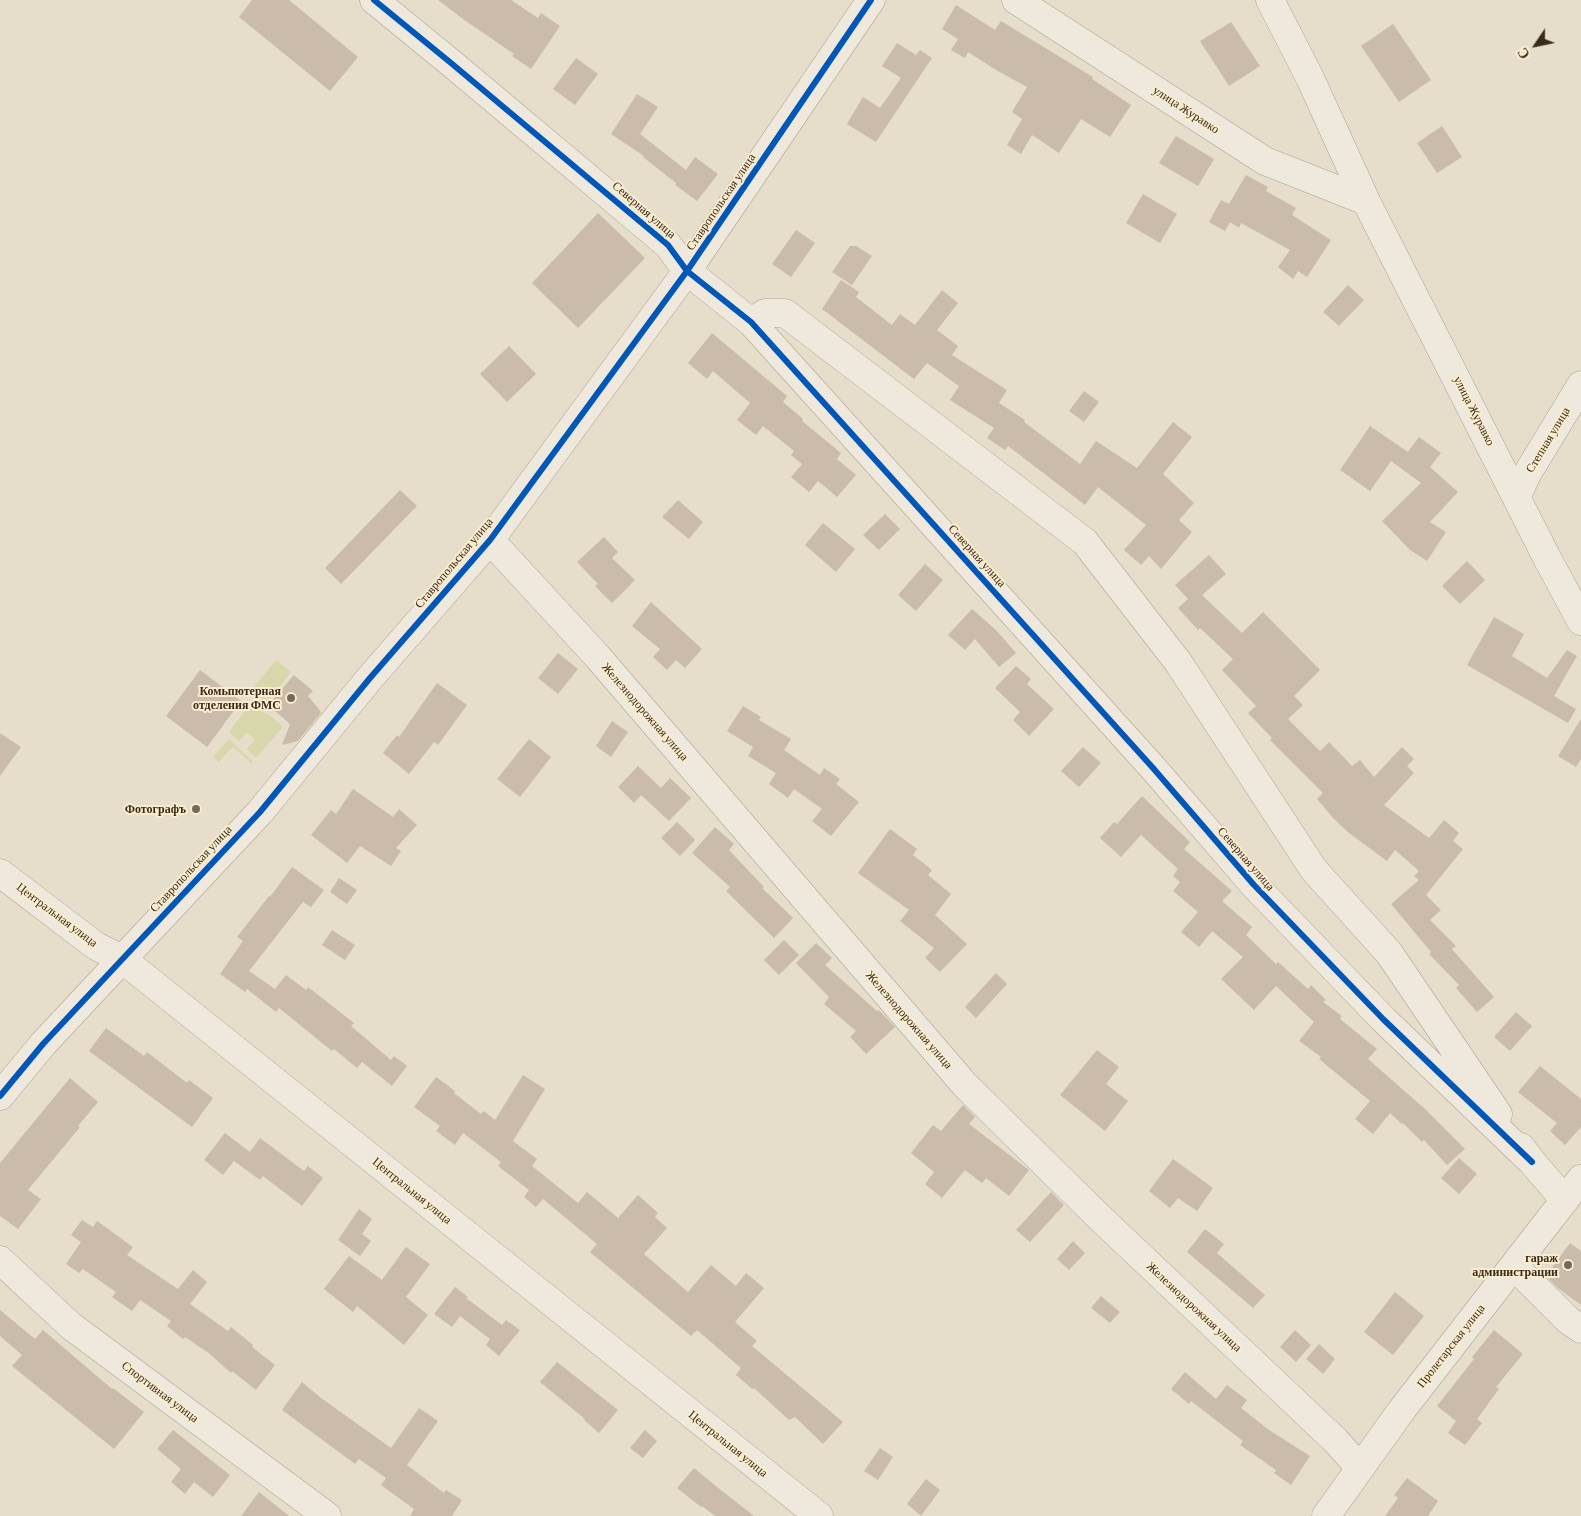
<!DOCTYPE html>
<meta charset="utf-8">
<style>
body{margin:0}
#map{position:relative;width:1581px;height:1516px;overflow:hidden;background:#e6deca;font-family:"Crimson Pro",serif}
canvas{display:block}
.north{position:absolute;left:1511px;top:20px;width:50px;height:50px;-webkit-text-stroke:4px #f9eccf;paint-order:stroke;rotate:236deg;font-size:14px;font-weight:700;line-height:20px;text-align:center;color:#3a2a1b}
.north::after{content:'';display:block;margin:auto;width:18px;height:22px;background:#3a2a1b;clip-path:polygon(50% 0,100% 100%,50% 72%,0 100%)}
</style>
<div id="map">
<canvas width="1581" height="1516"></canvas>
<div class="north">С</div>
</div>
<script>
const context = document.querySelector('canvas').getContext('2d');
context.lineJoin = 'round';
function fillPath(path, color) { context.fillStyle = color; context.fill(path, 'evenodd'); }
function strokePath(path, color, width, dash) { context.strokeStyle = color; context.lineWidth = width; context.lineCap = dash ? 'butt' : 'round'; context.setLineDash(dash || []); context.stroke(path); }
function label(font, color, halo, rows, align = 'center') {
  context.font = font + ' "Crimson Pro",serif'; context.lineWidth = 4; context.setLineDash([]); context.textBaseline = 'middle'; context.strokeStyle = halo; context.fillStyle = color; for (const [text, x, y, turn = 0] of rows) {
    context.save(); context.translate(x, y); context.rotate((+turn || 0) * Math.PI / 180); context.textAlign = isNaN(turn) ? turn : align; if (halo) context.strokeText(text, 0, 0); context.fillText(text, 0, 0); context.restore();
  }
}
const green = new Path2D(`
 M276 660 291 672 266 704 250 692Z
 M250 704 272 717 283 727 256 758 247 749 255 740 247 732 239 741 229 732Z
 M229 739 253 762 251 763 233 747 219 762 213 757Z`);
const building = new Path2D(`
 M252 0H289L358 57 330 91 239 17Z
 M438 0H511L538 18 541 13 560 26 531 69 512 56 514 54 463 19Z
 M956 5 995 30 1001 21 1093 77 1092 79 1131 105 1110 137 1081 119 1059 153 1032 135 1021 154 1007 145 1022 119 1012 112 1027 87 996 70 968 52 965 58 951 50 958 39 942 29Z
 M1231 22 1260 66 1229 86 1200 41Z
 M1393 24 1431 80 1399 102 1361 46Z
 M897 43 916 55 920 50 932 58 876 142 847 124 863 97 880 108 901 78 882 66Z
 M576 58 598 74 575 105 553 89Z
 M637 94 658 107 640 134 686 170 695 157 718 174 697 201 675 185 676 183 643 157 644 156 611 134Z
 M1442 126 1462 157 1437 173 1417 143Z
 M1176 136 1214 159 1198 186 1159 163Z
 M1246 175 1268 187 1266 191 1296 208 1292 215 1331 240 1307 277 1298 271 1293 279 1278 267 1290 250 1241 223 1239 228 1230 222 1225 231 1209 222 1221 200 1229 204Z
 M1143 194 1177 214 1160 243 1126 223Z
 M598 213 645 258 578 328 532 283Z
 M796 230 815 243 791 277 772 264Z
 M850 246H856L872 256 852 285 832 272Z
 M841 280 859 292 856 297 892 325 900 314 915 325 942 290 958 303 937 330 958 346 952 355 1007 390 999 403 1025 420 1024 422 1080 464 1096 441 1137 468 1173 422 1192 437 1163 474 1194 503 1179 520 1192 532 1161 569 1149 556 1141 565 1124 550 1146 525 1098 487 1085 505 1008 446 1005 450 987 438 994 428 950 400 959 386 927 363 914 379 822 309Z
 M1348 285 1364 300 1339 326 1323 312Z
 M712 333 787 396 783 402 803 419 802 421 841 453 837 459 856 475 837 497 818 481 809 492 791 477 802 464 791 455 794 451 763 426 756 435 737 420 750 403 713 371 707 379 688 363Z
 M509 346 536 374 507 402 480 374Z
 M1084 391 1099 402 1084 422 1069 411Z
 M1370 426 1408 452 1419 437 1441 453 1430 467 1458 492 1430 522 1446 532 1427 561 1410 550 1382 521 1421 483 1391 461 1370 491 1340 470Z
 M400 490 417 506 341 584 325 568Z
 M678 500 703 522 689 539 662 517Z
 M885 514 900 529 879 550 863 535Z
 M823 523 855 549 836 572 805 545Z
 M604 537 618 552 612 558 635 580 612 603 595 586 598 584 577 562Z
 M1209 555 1226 574 1202 595 1242 633 1263 612 1320 670 1294 696 1303 705 1288 719 1320 751 1329 742 1352 766 1360 760 1374 777 1402 747 1414 759 1407 766 1414 773 1384 805 1429 838 1444 820 1459 833 1453 841 1463 849 1426 895 1441 910 1430 920 1456 946 1452 949 1494 997 1477 1012 1456 988 1459 985 1429 954 1431 952 1391 904 1419 880 1414 876 1419 871 1395 850 1387 861 1349 833 1334 819 1317 799 1323 793 1270 740 1272 738 1248 713 1256 706 1222 670 1233 659 1200 628 1198 630 1178 608 1188 599 1175 585Z
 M1467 561 1485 580 1460 604 1442 586Z
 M925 564 943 580 916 611 898 595Z
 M651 602 702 649 685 668 676 660 667 670 653 657 660 649 632 626Z
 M972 609 996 630 1016 653 999 667 975 639 965 650 948 635Z
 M1494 617 1524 634 1512 656 1547 678 1567 650 1577 656 1554 696 1576 709 1568 723 1467 665Z
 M558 653 578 669 558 694 538 678Z
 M1016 666 1031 679 1027 684 1054 709 1029 736 1013 720 1020 712 995 688Z
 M200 670 241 701 207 747 166 716Z
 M294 675 313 691 308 696 318 708 321 713 298 741 282 745 290 724 268 705Z
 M437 683 467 705 438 745 434 742 409 774 383 753 397 735 399 737Z
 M743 706 761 717 759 720 791 739 784 750 820 775 824 768 840 779 836 784 859 802 831 836 812 821 822 809 794 789 788 798 769 784 776 773 748 756 753 747 727 731Z
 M1581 719V759L1576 767 1558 756Z
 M612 721 628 732 611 757 596 746Z
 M0 733 21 747 0 776Z
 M529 739 551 757 520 797 497 779Z
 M1083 747 1101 763 1079 787 1061 771Z
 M638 766 661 788 670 778 691 798 669 821 641 795 634 803 618 787Z
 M353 789 393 817 399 809 417 825 396 848 401 851 391 866 360 846 347 863 311 835 331 810 336 814Z
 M1142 796 1190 842 1184 849 1232 891 1222 901 1252 927 1246 935 1276 964 1278 962 1308 989 1311 985 1326 1000 1323 1002 1342 1016 1340 1019 1377 1049 1368 1059 1425 1109 1465 1149 1447 1165 1424 1140 1422 1142 1403 1123 1402 1124 1390 1113 1373 1134 1355 1119 1370 1101 1319 1059 1321 1057 1299 1041 1314 1022 1276 986 1254 1010 1221 979 1243 957 1212 931 1199 947 1181 932 1198 912 1173 891 1180 882 1173 876 1178 869 1141 835 1121 857 1100 838 1114 822 1117 824Z
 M677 822 695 840 680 856 661 838Z
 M715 827 734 844 729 850 764 887 762 888 793 918 774 938 726 891 730 887 692 853Z
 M890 829 917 849 913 855 932 870 928 875 951 894 935 915 967 944 940 972 925 958 934 948 900 921 909 910 858 873Z
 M292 867 324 890 311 907 303 902 249 971 275 989 286 975 306 990 308 987 354 1023 351 1026 391 1060 394 1056 407 1066 392 1086 362 1062 357 1068 334 1049 332 1051 279 1008 276 1012 247 989 245 992 220 974 243 941 237 937 269 896 270 897Z
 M339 878 357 890 347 904 330 892Z
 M332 930 355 945 345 960 322 945Z
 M784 940 799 955 779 975 764 960Z
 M816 943 832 958 825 965 877 1011 879 1010 895 1027 866 1054 850 1037 856 1031 824 1004 829 997 796 963Z
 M996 973 1007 984 976 1018 965 1007Z
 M1516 1012 1532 1026 1510 1051 1494 1037Z
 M106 1028 144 1056 147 1052 187 1083 189 1080 213 1098 192 1127 89 1051Z
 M1097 1050 1119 1067 1106 1084 1128 1101 1105 1131 1060 1095Z
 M1540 1066 1581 1099V1127L1565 1145 1550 1131 1557 1123 1518 1092Z
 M523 1075 545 1089 513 1141 537 1159 532 1166 578 1203 587 1192 618 1218 638 1195 658 1213 655 1217 667 1228 644 1254 688 1292 711 1265 736 1286 746 1273 764 1288 735 1322 757 1341 752 1346 843 1422 823 1444 795 1417 789 1420 754 1388 752 1389 736 1375 741 1368 697 1330 691 1336 590 1252 597 1244 543 1199 536 1207 524 1197 529 1190 498 1166 501 1162 463 1133 455 1145 436 1131 440 1126 414 1107 436 1077 455 1091 454 1093 481 1114 484 1111 495 1120Z
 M70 1078 98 1102 78 1126 80 1127 28 1190 41 1199 18 1229 0 1216V1163Z
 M963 1105 975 1117 969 1124 1029 1170 1009 1196 986 1178 982 1183 965 1170 942 1198 925 1184 934 1172 911 1153 933 1125 941 1131Z
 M225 1133 250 1152 260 1138 304 1171 308 1166 323 1178 302 1206 263 1176 260 1180 234 1161 223 1175 204 1160Z
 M1459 1158 1477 1174 1459 1194 1441 1178Z
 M1173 1159 1213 1188 1197 1211 1178 1198 1170 1208 1149 1191Z
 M1051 1192 1064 1205 1030 1242 1016 1230Z
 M359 1209 372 1219 362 1234 371 1241 360 1256 338 1240Z
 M82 1220 93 1227 97 1221 133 1247 127 1255 178 1289 193 1270 207 1282 190 1304 228 1331 231 1327 253 1345 252 1347 275 1365 256 1390 232 1371 231 1373 210 1354 185 1337 183 1339 167 1326 171 1321 140 1300 132 1311 112 1297 116 1292 83 1269 79 1273 66 1264 81 1242 71 1235Z
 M1205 1229 1224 1244 1217 1253 1265 1295 1253 1308 1187 1252Z
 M1073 1241 1085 1253 1069 1270 1057 1259Z
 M1570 1243 1581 1251V1305L1558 1288 1546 1276Z
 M406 1247 430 1264 406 1297 428 1315 404 1345 357 1306 353 1312 324 1289 349 1256 382 1280Z
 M455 1287 468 1297 466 1298 502 1325 506 1320 520 1330 499 1356 486 1345 490 1339 460 1316 452 1327 434 1314Z
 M1395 1292 1424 1316 1393 1355 1364 1332Z
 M1101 1296 1120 1312 1110 1323 1091 1308Z
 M0 1310 35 1339 43 1330 112 1389 113 1388 144 1412 114 1449 12 1366 22 1355 0 1336Z
 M1295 1330 1311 1345 1296 1362 1280 1347Z
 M1494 1330 1523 1354 1496 1387 1499 1389 1477 1419 1482 1423 1465 1445 1448 1433 1456 1421 1437 1406 1474 1359 1472 1357Z
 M1319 1344 1335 1359 1323 1374 1306 1359Z
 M557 1362 618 1410 599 1433 584 1420 585 1419 540 1382Z
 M1185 1372 1216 1399 1227 1385 1247 1400 1241 1408 1269 1430 1310 1456 1291 1485 1274 1473 1276 1470 1240 1445 1243 1441 1191 1401 1189 1404 1171 1389Z
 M302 1382 321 1398 391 1448 419 1408 438 1421 407 1465 444 1493 446 1490 462 1500 452 1516H410L414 1509 381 1485 386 1478 359 1459 355 1464 282 1410Z
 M173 1430 230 1475 213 1497 194 1482 185 1494 171 1482 181 1469 157 1449Z
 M645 1430 657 1441 643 1458 630 1448Z
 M880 1448 893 1457 878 1480 864 1471Z
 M694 1468 717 1487 754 1516H715L702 1506 701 1507 677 1488Z
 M1407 1478 1438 1501 1428 1516H1385L1398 1498 1394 1495Z
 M926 1479 940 1490 921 1516 907 1504Z
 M259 1492 289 1516H241Z`);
const minor = new Path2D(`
 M374 0 451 63 668 245 687 271 751 322 1153 768 1254 885 1383 1019 1532 1162
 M1016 0 1265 161 1366 201
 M1270 0 1310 78 1366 201 1546 556 1581 621
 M751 322 765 313H785L1085 542 1178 662 1314 870 1389 953 1498 1114
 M1517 496 1527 474 1581 385
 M490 540 597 656 965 1085 1097 1215 1336 1441 1360 1468
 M0 873 96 946 122 959 819 1516
 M0 1096 43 1044 260 812 370 678 490 540 687 271 871 0
 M1521 1147 1532 1162 1565 1200
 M0 1260 71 1326 327 1516
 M1514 1266 1568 1320 1581 1329
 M1326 1516 1401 1411 1581 1179`);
const cycleway = new Path2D(`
 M374 0 451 63 668 245 687 271 751 322 1153 768 1254 885 1383 1019 1532 1162
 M0 1096 43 1044 260 812 370 678 490 540 687 271 871 0`);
const markers = [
 [291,698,5,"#766958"],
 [196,809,5,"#766958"],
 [1568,1265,5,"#766958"]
];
const streetNames = [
 ["улица Журавко",1186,110,33],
 ["Ставропольская улица",721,202,-56],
 ["Северная улица",644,210,41],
 ["улица Журавко",1474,411,63],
 ["Степная улица",1548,440,-59],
 ["Северная улица",977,556,48],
 ["Ставропольская улица",454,563,-50],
 ["Железнодорожная улица",645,712,49],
 ["Северная улица",1246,859,49],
 ["Ставропольская улица",191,869,-47],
 ["Центральная улица",57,915,37],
 ["Железнодорожная улица",909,1020,49],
 ["Центральная улица",412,1191,39],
 ["Железнодорожная улица",1194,1307,43],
 ["Пролетарская улица",1451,1346,-52],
 ["Спортивная улица",160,1392,37],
 ["Центральная улица",728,1444,39]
];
const poiNames = [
 ["Комьпютерная",281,691],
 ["отделения ФМС",281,705],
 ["Фотографъ",186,809],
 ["гараж",1558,1258],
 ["администрации",1558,1272]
];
fillPath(green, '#d7d7ab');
fillPath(building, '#cabbaa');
strokePath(minor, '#aba294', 29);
strokePath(minor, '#eee8dd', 28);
strokePath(cycleway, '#0057b8', 6);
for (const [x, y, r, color] of markers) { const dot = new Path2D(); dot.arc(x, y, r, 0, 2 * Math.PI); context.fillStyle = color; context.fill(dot); strokePath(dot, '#f9eccf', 2); }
label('12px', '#3a2a1b', '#f9eccf', streetNames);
label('bold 12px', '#3a2a1b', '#f9eccf', poiNames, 'right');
</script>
